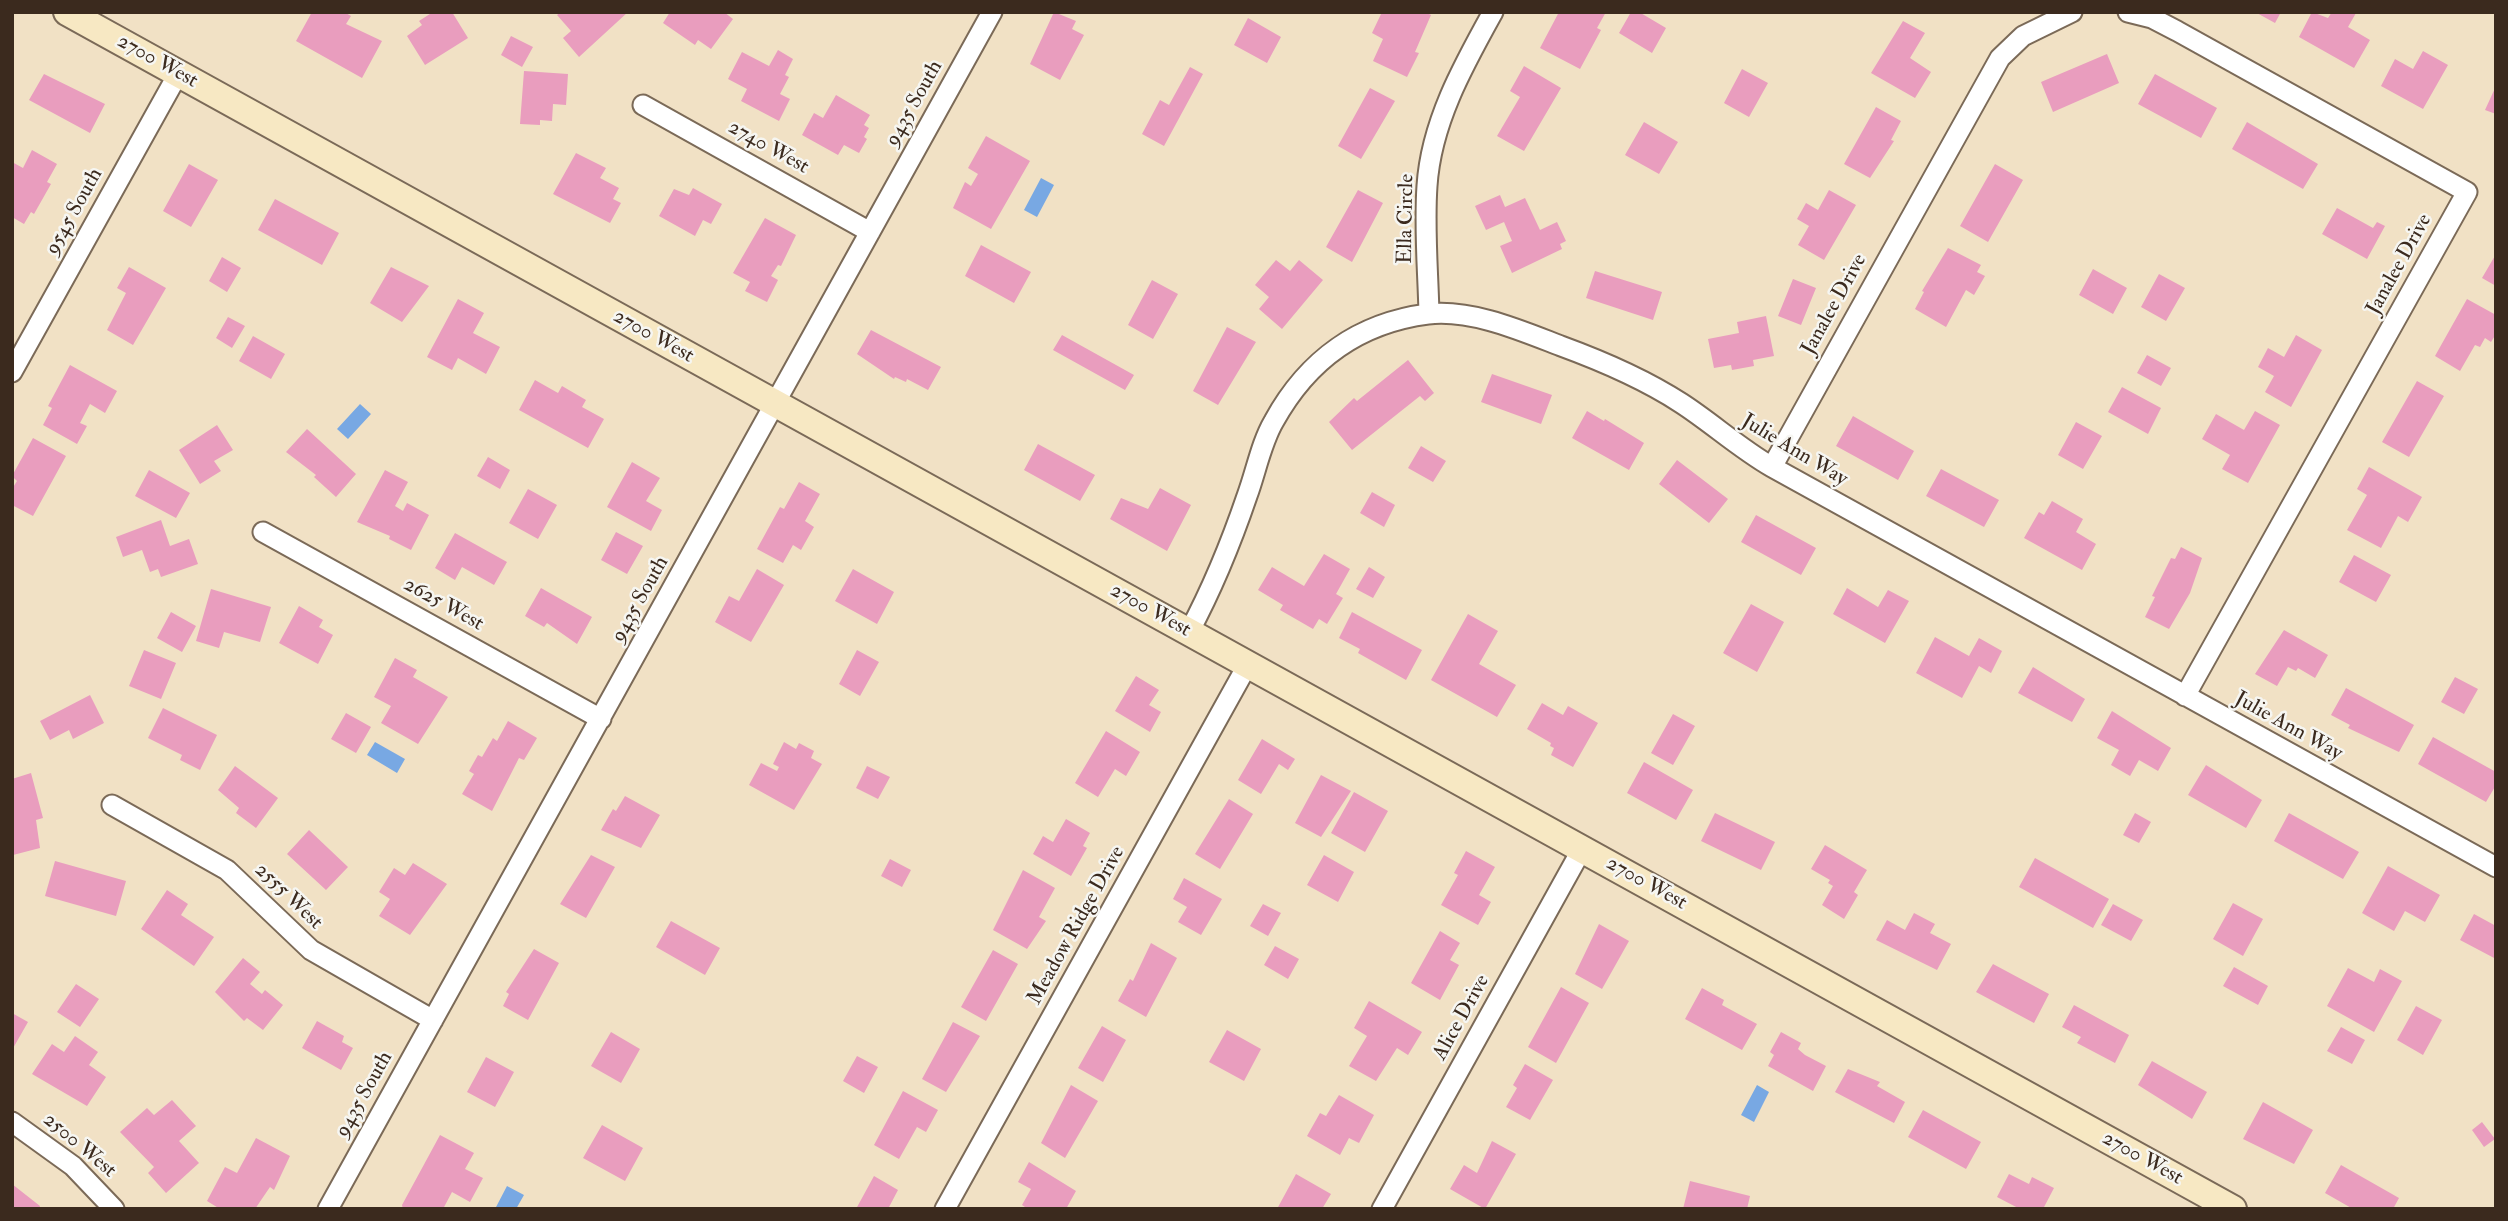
<!DOCTYPE html>
<style>
body{margin:0}
#map{position:relative;width:2508px;height:1221px;overflow:hidden;background:#f1e1c5;font-family:"IM FELL Double Pica",serif}
canvas{display:block}
.frame{position:absolute;inset:0;border:14px solid #3b2a1e;pointer-events:none}
</style>
<div id="map">
<canvas width="2508" height="1221"></canvas>
<div class="frame"></div>
</div>
<script>
const context = document.querySelector('canvas').getContext('2d');
context.lineJoin = 'round';
function fillPath(path, color) { context.fillStyle = color; context.fill(path, 'evenodd'); }
function strokePath(path, color, width, dash) { context.strokeStyle = color; context.lineWidth = width; context.lineCap = dash ? 'butt' : 'round'; context.setLineDash(dash || []); context.stroke(path); }
function label(font, color, halo, rows, align = 'center') {
  context.font = font + ' "IM FELL Double Pica",serif'; context.lineWidth = 5; context.setLineDash([]); context.textBaseline = 'middle'; context.strokeStyle = halo; context.fillStyle = color; for (const [text, x, y, turn = 0] of rows) {
    context.save(); context.translate(x, y); context.rotate((+turn || 0) * Math.PI / 180); context.textAlign = isNaN(turn) ? turn : align; if (halo) context.strokeText(text, 0, 0); context.fillText(text, 0, 0); context.restore();
  }
}
const water = new Path2D(`
 M1041 178 1054 185 1037 217 1024 210Z
 M360 404 371 414 348 439 337 429Z
 M375 742 405 759 397 773 367 755Z
 M1757 1085 1769 1092 1754 1122 1741 1115Z
 M507 1186 524 1195 516 1209H495Z`);
const building = new Path2D(`
 M312 12H344L351 16 346 24 382 41 362 78 296 41Z
 M433 12H452L468 38 425 65 407 36 422 25 419 21Z
 M561 12H628L579 57 563 38 571 31 557 15Z
 M670 12H724L733 19 711 49 698 40 695 45 663 23Z
 M1054 12 1076 21 1072 29 1084 35 1060 80 1030 64Z
 M1382 12H1425L1431 15 1415 52 1419 53 1407 77 1373 61 1383 39 1372 33Z
 M1559 12H1606L1597 28 1601 30 1580 69 1540 48Z
 M1631 12H1639L1666 28 1652 53 1619 33Z
 M2255 12H2281L2275 23Z
 M2312 12 2328 18 2332 12 2356 13 2348 27 2370 40 2354 68 2299 37Z
 M1248 18 1281 37 1267 63 1234 45Z
 M1903 21 1925 33 1910 58 1931 72 1915 98 1871 73Z
 M511 36 533 47 522 67 501 55Z
 M778 50 793 59 785 75 789 77 780 94 790 99 779 121 741 101 747 89 728 79 742 52 769 66Z
 M2423 51 2448 65 2423 109 2381 86 2395 59 2413 69Z
 M2107 54 2119 83 2053 112 2041 82Z
 M1524 66 1561 88 1524 151 1497 136 1520 97 1510 91Z
 M1190 67 1203 74 1164 146 1142 134 1160 100 1169 105Z
 M1742 69 1768 83 1749 117 1724 103Z
 M524 71 568 74 566 105 553 104 552 121 540 120V125L520 124Z
 M44 74 105 104 90 133 29 100Z
 M2155 74 2217 108 2201 138 2138 104Z
 M2496 86V114L2485 110Z
 M1370 88 1395 101 1361 159 1338 146Z
 M836 95 870 115 864 125 869 128 864 137 867 139 859 153 844 145 838 155 802 135 814 113 823 118Z
 M1876 107 1901 121 1891 140 1894 141 1870 178 1844 164Z
 M1644 122 1678 142 1659 174 1625 155Z
 M2247 122 2318 164 2303 189 2232 149Z
 M986 136 1030 161 991 229 953 208 965 182 971 186 978 174 968 168Z
 M32 150 57 164 47 182 51 184 34 214 31 212 24 224 12 217V162L23 168Z
 M576 153 606 168 600 178 619 188 613 199 621 203 610 223 553 194Z
 M189 164 218 180 191 227 163 211Z
 M1995 164 2023 180 1988 242 1960 226Z
 M693 188 722 204 711 224 703 220 695 236 659 216 674 189 689 195Z
 M1358 190 1383 203 1352 262 1326 247Z
 M1829 190 1856 205 1824 260 1798 245 1809 226 1797 219 1806 203 1818 210Z
 M1500 195 1505 207 1525 198 1540 230 1557 222 1566 241 1560 244 1562 249 1512 273 1500 246 1512 241 1504 222 1486 230 1475 206Z
 M275 199 339 233 322 265 258 230Z
 M2337 208 2373 228 2377 222 2385 226 2367 259 2322 234Z
 M765 218 796 235 781 266 778 265 771 276 778 280 767 302 745 291 750 282 733 273Z
 M981 245 1031 272 1014 303 965 276Z
 M1948 248 1981 265 1977 272 1985 276 1974 295 1966 290 1946 327 1915 309 1924 292 1922 291Z
 M2496 254V286L2482 278Z
 M222 257 241 268 227 292 209 281Z
 M1276 260 1290 271 1299 260 1323 280 1282 329 1259 309 1269 297 1255 285Z
 M129 267 166 288 133 345 107 330 126 293 117 288Z
 M391 267 429 286 402 322 370 303Z
 M2093 269 2127 288 2113 314 2079 295Z
 M1595 271 1662 292 1653 320 1586 298Z
 M2159 274 2185 288 2166 321 2141 307Z
 M1793 279 1816 288 1801 325 1778 316Z
 M1152 280 1178 294 1153 339 1128 325Z
 M458 299 484 313 473 333 500 347 486 374 458 358 452 370 427 357Z
 M2467 299 2496 315V334L2491 342 2485 338 2480 347 2475 345 2460 371 2435 356Z
 M1766 316 1774 356 1753 360 1754 366 1732 370 1731 365 1714 368 1708 339 1739 333 1737 322Z
 M228 317 245 326 232 348 216 338Z
 M1227 327 1256 342 1218 405 1193 391Z
 M871 330 941 367 928 390 907 379 906 382 895 377 894 379 857 354Z
 M1062 335 1134 375 1125 390 1053 350Z
 M2296 335 2322 350 2291 407 2265 392 2274 376 2258 367 2268 348 2284 357Z
 M253 336 285 354 271 379 239 361Z
 M2147 355 2171 368 2161 386 2137 373Z
 M1408 360 1434 393 1425 401 1420 396 1352 450 1329 422 1354 398 1357 401Z
 M70 365 117 391 105 413 90 404 80 423 87 426 77 444 43 425 52 408 48 406Z
 M1492 374 1552 395 1541 424 1481 402Z
 M535 380 558 393 562 386 586 400 582 407 604 419 588 448 519 410Z
 M2417 381 2444 396 2409 457 2382 442Z
 M2122 387 2161 408 2148 434 2108 412Z
 M1587 411 1604 421 1605 419 1644 443 1629 470 1572 438Z
 M2255 411 2280 425 2248 483 2222 469 2230 455 2202 439 2216 414 2244 430Z
 M1853 416 1914 451 1898 480 1836 446Z
 M2076 422 2102 436 2083 469 2058 455Z
 M217 425 233 450 214 461 221 471 200 484 179 450Z
 M307 429 356 474 336 497 314 477 316 475 286 452Z
 M33 438 66 456 33 516 12 505V489L17 481 12 476Z
 M1038 444 1095 475 1080 501 1024 470Z
 M1421 446 1446 461 1433 482 1408 468Z
 M488 457 510 470 500 489 477 476Z
 M1677 460 1728 499 1709 523 1659 484Z
 M632 462 660 478 646 501 662 510 651 531 607 507Z
 M2369 467 2422 497 2408 522 2398 516 2381 548 2347 530 2367 495 2357 489Z
 M1941 469 1999 500 1984 527 1926 496Z
 M149 470 190 493 176 518 135 496Z
 M385 470 408 482 395 506 403 511 407 503 429 515 411 550 389 539 390 536 357 522Z
 M799 482 820 494 805 521 814 527 801 550 793 545 783 563 757 549 780 507 784 509Z
 M1160 488 1191 505 1167 551 1110 519 1121 498 1148 509Z
 M528 489 557 505 538 539 509 523Z
 M1372 492 1395 505 1384 527 1360 513Z
 M2052 501 2083 519 2076 532 2096 544 2082 570 2024 538 2039 512 2044 515Z
 M1756 515 1816 548 1801 575 1741 542Z
 M161 520 170 546 189 539 198 564 161 577 158 569 150 572 142 550 123 557 116 537Z
 M616 532 643 546 627 574 601 560Z
 M455 533 507 562 494 585 462 567 455 580 435 568Z
 M2181 547 2202 558 2190 593 2169 629 2145 617 2155 597 2152 596 2171 558 2175 559Z
 M1324 554 1350 569 1336 594 1343 598 1327 624 1319 619 1313 629 1280 610 1283 605 1258 590 1272 567 1304 586Z
 M2354 555 2391 575 2376 602 2339 582Z
 M1369 567 1385 577 1373 598 1356 589Z
 M757 569 784 585 751 642 715 622 729 596 739 601Z
 M853 569 894 592 877 624 835 601Z
 M541 588 592 617 577 644 547 623 544 627 525 616Z
 M1847 588 1878 607 1888 590 1909 601 1885 643 1833 614Z
 M211 589 271 607 260 642 224 632 219 648 196 641Z
 M1751 604 1784 622 1757 672 1723 653Z
 M299 606 323 620 319 627 333 635 318 664 279 643Z
 M171 612 196 626 182 652 157 638Z
 M1352 612 1422 650 1406 680 1358 653 1360 649 1339 638Z
 M1468 614 1498 631 1479 664 1516 685 1497 717 1431 680Z
 M2284 630 2328 655 2315 678 2298 668 2296 671 2288 667 2277 686 2255 674Z
 M1935 637 1969 656 1979 638 2002 651 1991 673 1979 666 1962 698 1916 673Z
 M144 650 176 663 161 699 129 686Z
 M857 650 879 662 860 696 839 684Z
 M395 658 417 670 413 677 448 697 418 744 381 723 391 706 374 697Z
 M2033 667 2085 699 2072 722 2018 693Z
 M1136 676 1159 690 1149 705 1161 712 1150 732 1115 711Z
 M2455 677 2478 689 2464 714 2441 702Z
 M2346 688 2414 725 2399 752 2348 728 2350 725 2331 715Z
 M90 695 104 723 73 739 69 730 50 740 40 721Z
 M1542 703 1563 715 1568 706 1598 723 1573 767 1551 755 1554 748 1550 746 1551 743 1527 729Z
 M163 708 217 735 200 770 180 760 182 755 148 738Z
 M2112 711 2171 748 2158 771 2139 760 2130 776 2111 765 2119 750 2097 738Z
 M346 713 371 727 356 753 331 739Z
 M1673 714 1695 726 1673 765 1651 753Z
 M508 721 537 738 524 760 519 758 492 811 462 794 474 774 469 771 478 755 482 757 493 738 497 741Z
 M1106 731 1140 752 1126 776 1115 769 1098 797 1075 783Z
 M2433 737 2496 772V785L2486 802 2418 764Z
 M1262 739 1295 759 1288 770 1279 764 1261 794 1238 780Z
 M784 742 796 749 799 743 814 751 811 758 822 764 794 810 749 785 761 763 777 771 779 767 773 764Z
 M1644 762 1693 790 1676 820 1627 793Z
 M2206 765 2262 800 2246 828 2188 795Z
 M235 766 278 798 256 828 236 813 239 808 218 790Z
 M867 766 890 777 878 799 856 788Z
 M31 773 43 818 36 820 40 848 13 855 12 779Z
 M1321 775 1351 791 1321 837 1295 823Z
 M1354 792 1388 811 1365 852 1331 833Z
 M625 796 660 815 641 848 601 830 613 809 616 811Z
 M1229 799 1253 814 1220 869 1195 854Z
 M1715 813 1775 842 1761 870 1701 841Z
 M2135 813 2151 822 2139 843 2123 835Z
 M2289 813 2359 852 2343 879 2274 841Z
 M1066 819 1090 833 1083 846 1087 848 1071 876 1033 854 1043 836 1053 842Z
 M309 830 348 867 326 890 287 854Z
 M1825 845 1867 870 1854 892 1858 895 1844 919 1822 905 1833 886 1828 883 1830 880 1811 869Z
 M1466 851 1495 867 1479 895 1491 902 1478 925 1441 905 1458 875 1454 873Z
 M591 855 615 867 586 918 560 904Z
 M1324 855 1354 872 1338 902 1307 885Z
 M2035 858 2109 899 2093 928 2019 887Z
 M890 859 911 870 902 887 881 876Z
 M55 861 126 881 116 916 45 896Z
 M413 863 447 884 410 935 379 916 390 899 379 892 394 868 405 875Z
 M2388 866 2440 895 2425 922 2405 911 2394 931 2362 913Z
 M1023 870 1055 888 1039 917 1046 921 1027 949 993 930Z
 M1184 878 1222 899 1201 935 1178 922 1187 907 1173 899Z
 M167 890 188 904 181 915 214 937 194 966 141 929Z
 M2233 903 2263 919 2243 956 2213 939Z
 M1263 904 1281 913 1268 936 1250 926Z
 M2113 904 2143 920 2131 941 2101 925Z
 M1914 913 1935 924 1930 933 1951 944 1937 970 1876 940 1887 920 1905 930Z
 M2474 914 2496 926V959L2460 940Z
 M671 921 720 948 705 975 656 947Z
 M1599 924 1629 941 1602 989 1575 974Z
 M1440 931 1460 943 1450 960 1459 965 1440 1000 1411 983Z
 M1151 943 1177 958 1146 1017 1118 1001 1130 979 1133 981Z
 M1275 946 1299 959 1288 979 1264 965Z
 M534 949 559 963 528 1020 503 1006 509 994 506 992Z
 M993 950 1018 964 986 1021 961 1007Z
 M243 958 260 972 250 984 262 994 265 990 283 1005 263 1030 247 1018 244 1021 215 992Z
 M1993 964 2049 994 2034 1023 1976 992Z
 M2234 967 2268 986 2258 1005 2223 986Z
 M2348 968 2374 982 2380 969 2402 981 2374 1032 2327 1006Z
 M76 984 99 999 80 1027 57 1012Z
 M1561 987 1589 1003 1556 1063 1528 1047Z
 M1702 988 1724 1000 1722 1005 1757 1024 1742 1050 1685 1019Z
 M1369 1001 1422 1032 1408 1055 1397 1048 1376 1081 1349 1066 1367 1036 1354 1028Z
 M2074 1005 2129 1035 2115 1063 2077 1043 2081 1037 2062 1027Z
 M2416 1006 2442 1020 2423 1055 2397 1040Z
 M12 1013 28 1022 12 1050Z
 M317 1021 344 1036 342 1042 353 1048 341 1070 302 1048Z
 M953 1022 980 1036 946 1092 922 1079Z
 M1102 1026 1126 1040 1103 1082 1078 1068Z
 M2341 1027 2365 1040 2352 1064 2327 1051Z
 M1227 1030 1261 1049 1244 1081 1209 1062Z
 M611 1032 640 1049 621 1083 591 1066Z
 M1781 1032 1801 1043 1798 1049 1805 1055 1826 1066 1813 1091 1768 1066 1774 1055 1770 1052Z
 M75 1036 98 1052 89 1065 106 1077 87 1106 32 1074 52 1044 64 1052Z
 M857 1056 878 1067 864 1093 843 1081Z
 M486 1057 514 1072 495 1107 467 1092Z
 M2152 1061 2207 1092 2192 1119 2138 1085Z
 M1525 1064 1553 1080 1530 1120 1506 1107 1517 1088 1513 1085Z
 M1848 1069 1880 1082 1877 1086 1905 1102 1894 1123 1835 1092Z
 M1071 1085 1098 1101 1065 1158 1041 1143Z
 M903 1091 938 1110 926 1132 917 1127 899 1159 874 1145Z
 M1339 1095 1374 1115 1359 1143 1349 1138 1340 1155 1307 1136 1320 1113 1326 1116Z
 M172 1100 196 1126 179 1141 199 1163 166 1193 148 1173 154 1167 120 1132 147 1108 154 1115Z
 M2263 1102 2313 1130 2294 1164 2243 1139Z
 M1923 1110 1981 1142 1966 1169 1908 1137Z
 M2482 1122 2495 1139 2484 1147 2472 1130Z
 M602 1125 643 1148 625 1181 583 1158Z
 M440 1135 474 1153 465 1169 483 1178 470 1202 452 1192 443 1209H403L402 1205Z
 M256 1138 290 1156 274 1190 270 1187 255 1209H220L207 1201 225 1167 237 1173Z
 M1492 1141 1516 1154 1485 1209 1450 1189 1464 1165 1477 1173Z
 M1029 1162 1076 1191 1066 1209H1028L1022 1205 1031 1189 1018 1182Z
 M2341 1165 2399 1198 2393 1209H2353L2325 1193Z
 M1296 1174 1331 1194 1322 1209H1277Z
 M2009 1174 2029 1184 2032 1177 2054 1188 2043 1209H2020L1997 1197Z
 M874 1176 898 1190 888 1209H856Z
 M1690 1181 1750 1196 1747 1209H1683Z
 M12 1184 40 1206 39 1209H12Z`);
const minor = new Path2D(`
 M2128 12 2152 18 2177 31 2467 192 2185 696
 M643 105 870 232
 M1429 314C1428 271 1424 228 1427 186 1431 123 1463 66 1493 12
 M12 372 178 74
 M1772 467 2000 58 2023 36 2072 12
 M263 532 601 719
 M1189 632C1212 589 1231 543 1247 496 1256 472 1261 443 1274 421 1307 361 1358 323 1428 314 1472 309 1522 331 1561 346 1602 361 1644 379 1681 403 1712 423 1739 448 1772 467L2496 867
 M112 805 227 870 311 950 433 1020
 M12 1122 73 1166 114 1209
 M328 1209 992 12
 M945 1209 1248 664
 M1382 1209 1582 849`);
const secondary = new Path2D(`
 M67 12 2233 1209`);
const streetNames = [
 ["2700 West",157,62,29],
 ["9435 South",915,104,-61],
 ["2740 West",768,148,29],
 ["9545 South",75,212,-61],
 ["Ella Circle",1407,219,-89],
 ["Janalee Drive",2400,265,-61],
 ["Janalee Drive",1835,305,-61],
 ["2700 West",653,337,29],
 ["Julie Ann Way",1794,451,31],
 ["9435 South",641,600,-61],
 ["2625 West",443,605,29],
 ["2700 West",1150,611,29],
 ["Julie Ann Way",2288,727,29],
 ["2700 West",1646,884,29],
 ["2555 West",288,897,44],
 ["Meadow Ridge Drive",1077,926,-61],
 ["Alice Drive",1462,1018,-61],
 ["9435 South",365,1095,-61],
 ["2500 West",79,1146,40],
 ["2700 West",2142,1159,29]
];
fillPath(water, '#78a8e3');
fillPath(building, '#e99dbe');
strokePath(minor, '#7b6a58', 23);
strokePath(secondary, '#7b6a58', 30);
strokePath(minor, '#fff', 19);
strokePath(secondary, '#f7e8c3', 26);
label('21px', '#3b2a1e', '#f6f6f2', streetNames);
</script>
